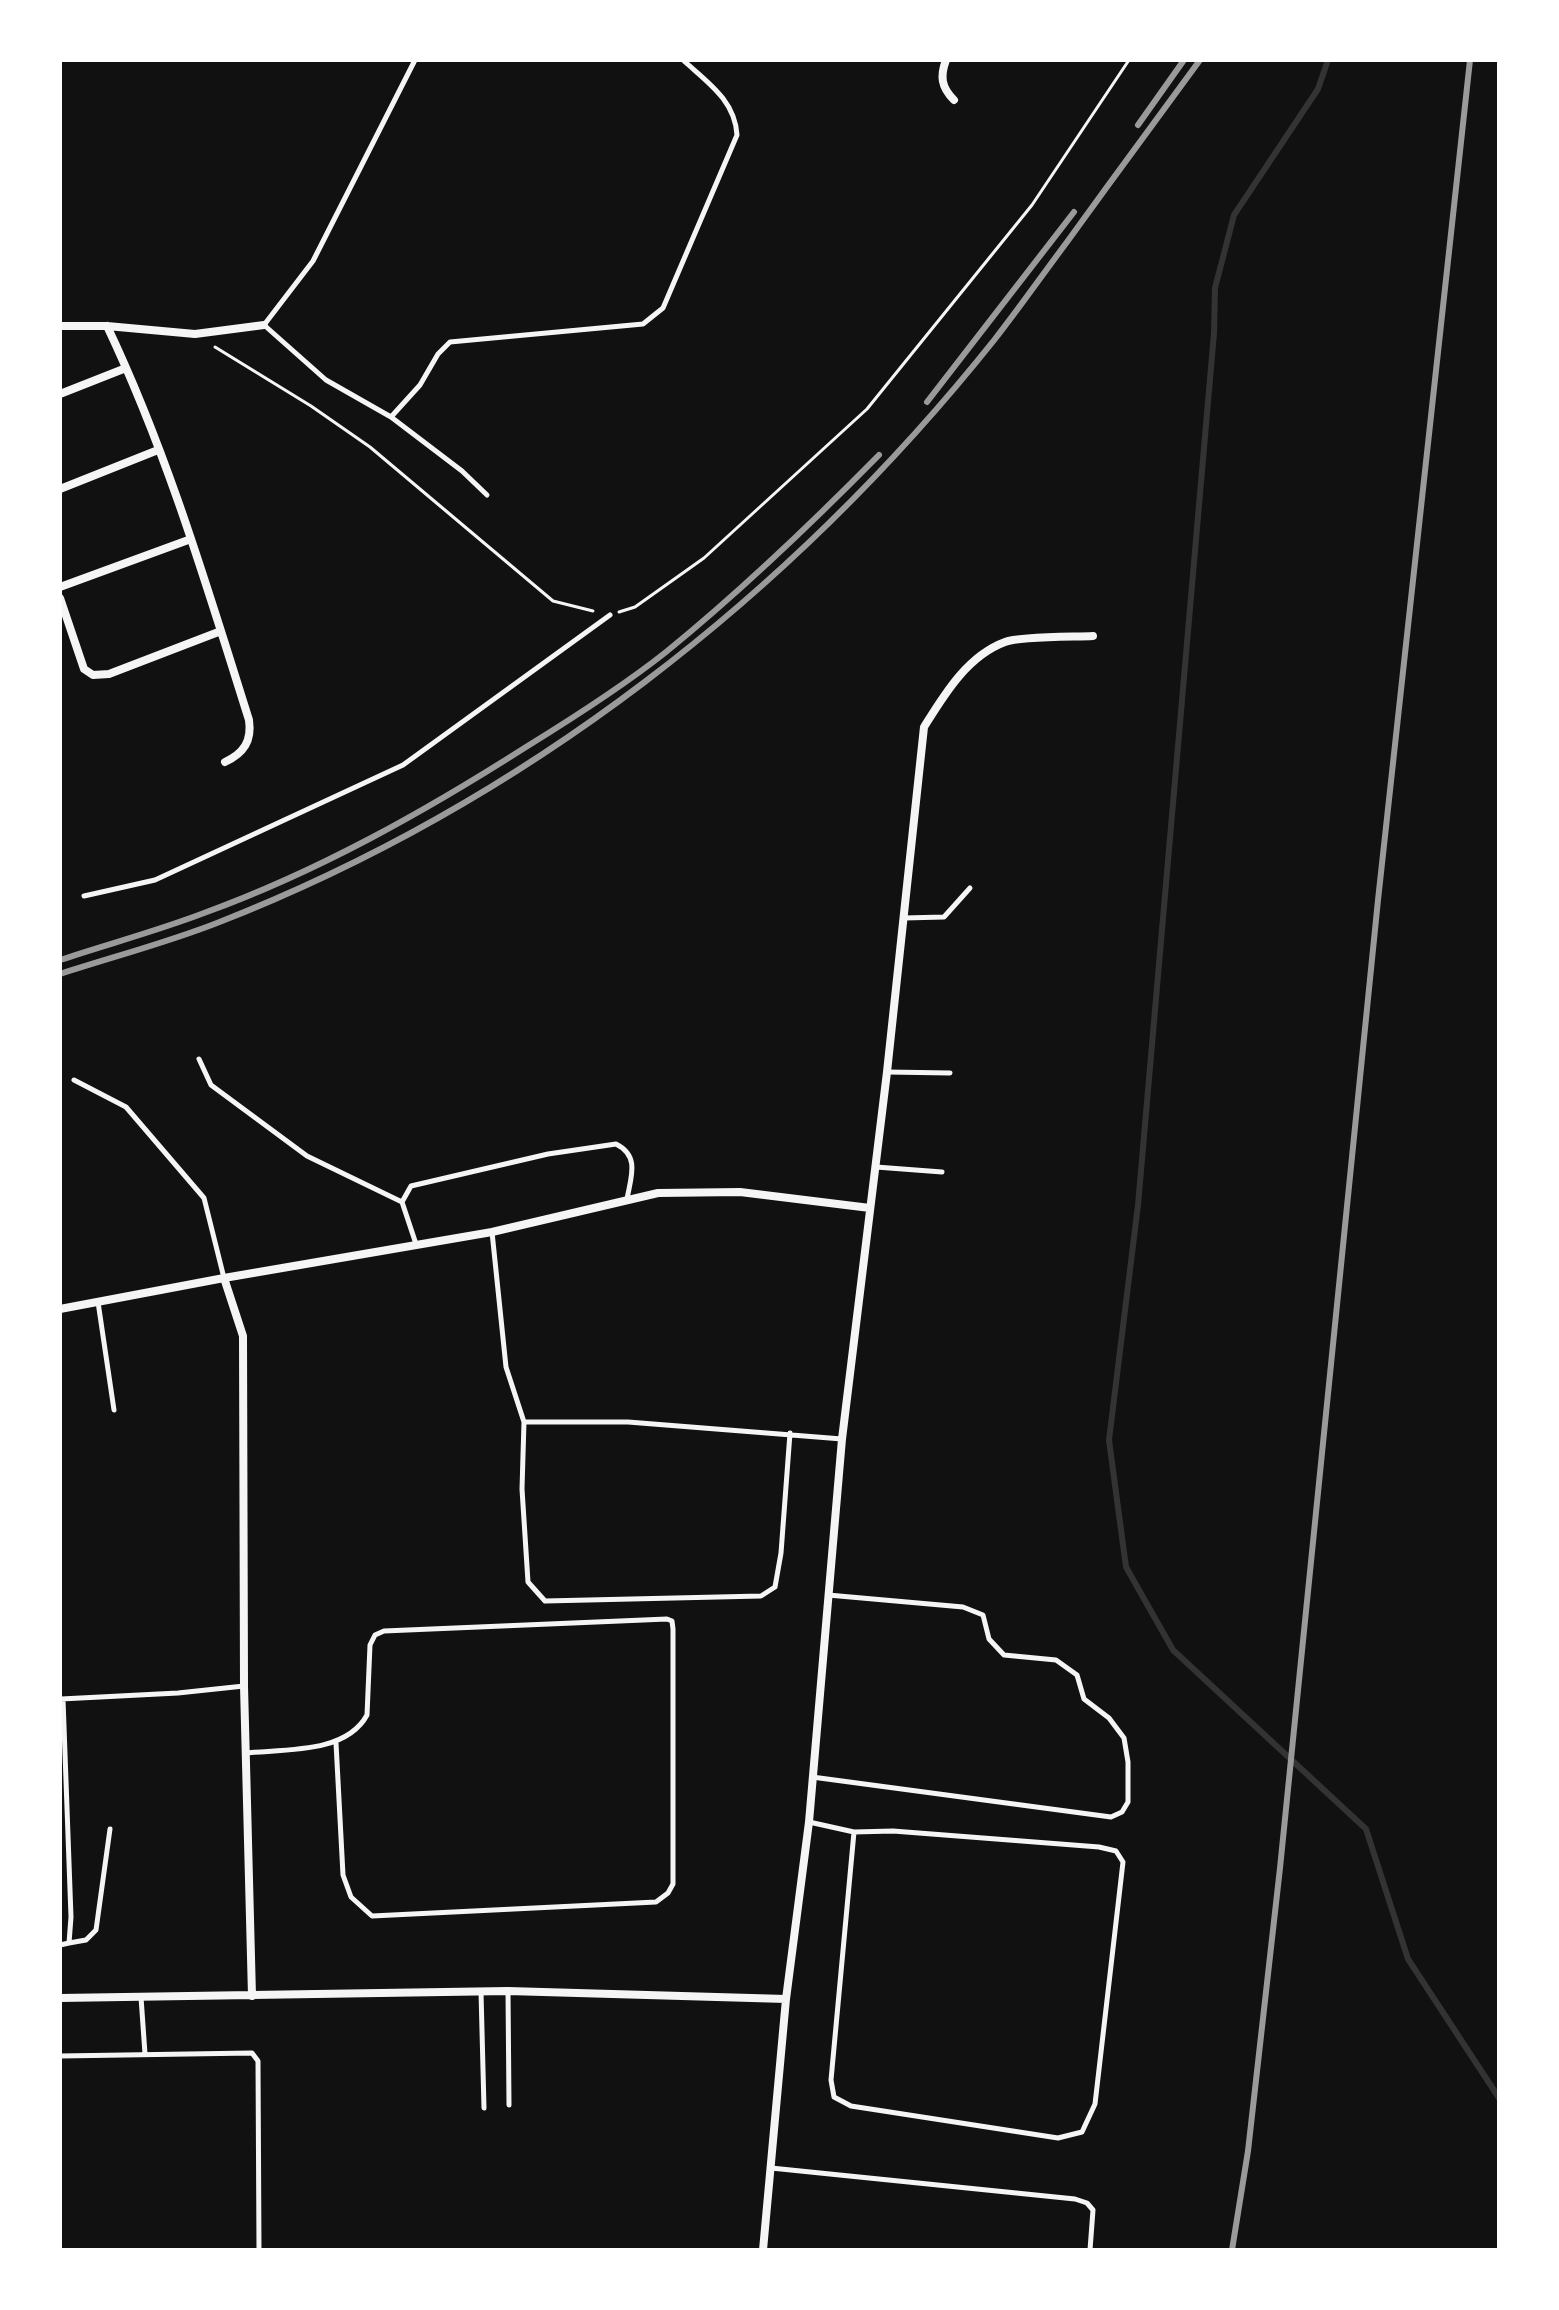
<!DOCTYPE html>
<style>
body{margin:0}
#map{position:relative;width:1559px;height:2310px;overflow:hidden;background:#111;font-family:"Public Sans",sans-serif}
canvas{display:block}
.frame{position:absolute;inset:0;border:62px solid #fff;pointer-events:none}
</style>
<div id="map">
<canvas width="1559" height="2310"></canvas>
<div class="frame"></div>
</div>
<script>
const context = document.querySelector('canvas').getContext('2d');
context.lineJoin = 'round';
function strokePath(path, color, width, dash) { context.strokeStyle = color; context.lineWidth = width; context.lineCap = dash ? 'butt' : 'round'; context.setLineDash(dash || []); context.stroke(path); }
const stream = new Path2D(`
 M1328 60 1318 89 1234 215 1215 288 1214 333 1138 1205 1109 1440 1126 1567 1173 1650 1366 1829 1408 1959 1499 2098`);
const path = new Path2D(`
 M215 347 311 406 370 447 553 601 593 611
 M619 612 635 607 704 558 867 409 1032 205 1129 60`);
const service = new Path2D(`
 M415 60 313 261 264 325 326 380 391 417 462 471 487 495
 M391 417 420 385 438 354 450 342 643 324 663 308 737 135C735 100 707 82 683 60
 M84 896 155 880 403 765 610 615
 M904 918 944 917 970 888
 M199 1059 211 1085 307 1156 402 1202
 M887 1072 950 1073
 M74 1080 126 1107 204 1198 224 1278
 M876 1167 942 1172
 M492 1232 506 1367 524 1422 522 1489 528 1582 545 1601 761 1596 775 1587 781 1553 790 1433
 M416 1244 402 1202 411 1186 548 1154 616 1144C640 1156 631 1177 627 1199
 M98 1302 114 1410
 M524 1422H628L842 1439
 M61 1699 178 1693 244 1686
 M245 1753C284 1749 346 1754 367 1715L370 1645 375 1635 384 1631 667 1619 672 1621 673 1629V1884L668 1893 656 1902 372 1916 351 1897 343 1875 336 1743
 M812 1777 1111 1817 1122 1812 1128 1802V1762L1124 1738 1109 1718 1084 1699 1077 1675 1056 1660 1004 1655 989 1639 983 1615 963 1607 828 1595
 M809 1822 854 1832 893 1831 1099 1847 1116 1851 1123 1862 1095 2104 1082 2132 1058 2138 851 2106 834 2097 831 2080 854 1832
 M69 1943 86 1940 96 1930 110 1829
 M60 1945 69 1943 71 1917 63 1699
 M508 1991 509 2105
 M481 1992 484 2108
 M141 1997 145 2054
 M60 2056 252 2053 258 2061 259 2250
 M771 2168 1075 2199 1087 2203 1093 2210 1090 2250`);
const minor = new Path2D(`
 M946 60C940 76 941 87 954 100
 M60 326H107L195 334 264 325
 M107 326C167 452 207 587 249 720 252 741 244 753 225 762
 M60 394 126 368
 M60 489 158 450
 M60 587 191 539
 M60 598 84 669 93 675 109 674 221 631
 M224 1278 243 1336 244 1686 252 1996
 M60 1309 224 1278 492 1232 658 1193 740 1192 870 1208
 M60 1998 508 1991 786 1999
 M763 2250 786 1999 809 1822 842 1439 887 1072 924 727C944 695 967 656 1005 642 1021 636 1074 637 1093 636`);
const rail = new Path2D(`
 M1138 125 1184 60
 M927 402 1074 212
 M60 960C108 944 157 931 204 913 317 872 424 812 526 747 573 718 622 687 666 652 741 591 811 524 879 455
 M60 974C112 957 166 943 217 923 524 803 791 595 995 339 1020 307 1043 274 1067 242 1111 181 1156 120 1200 60
 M1232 2250 1248 2151 1280 1868 1378 900 1470 60`);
strokePath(stream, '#333', 6);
strokePath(path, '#f5f5f5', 3);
strokePath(service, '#f5f5f5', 5);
strokePath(minor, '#f5f5f5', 8);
strokePath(rail, '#9a9a9a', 6);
</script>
